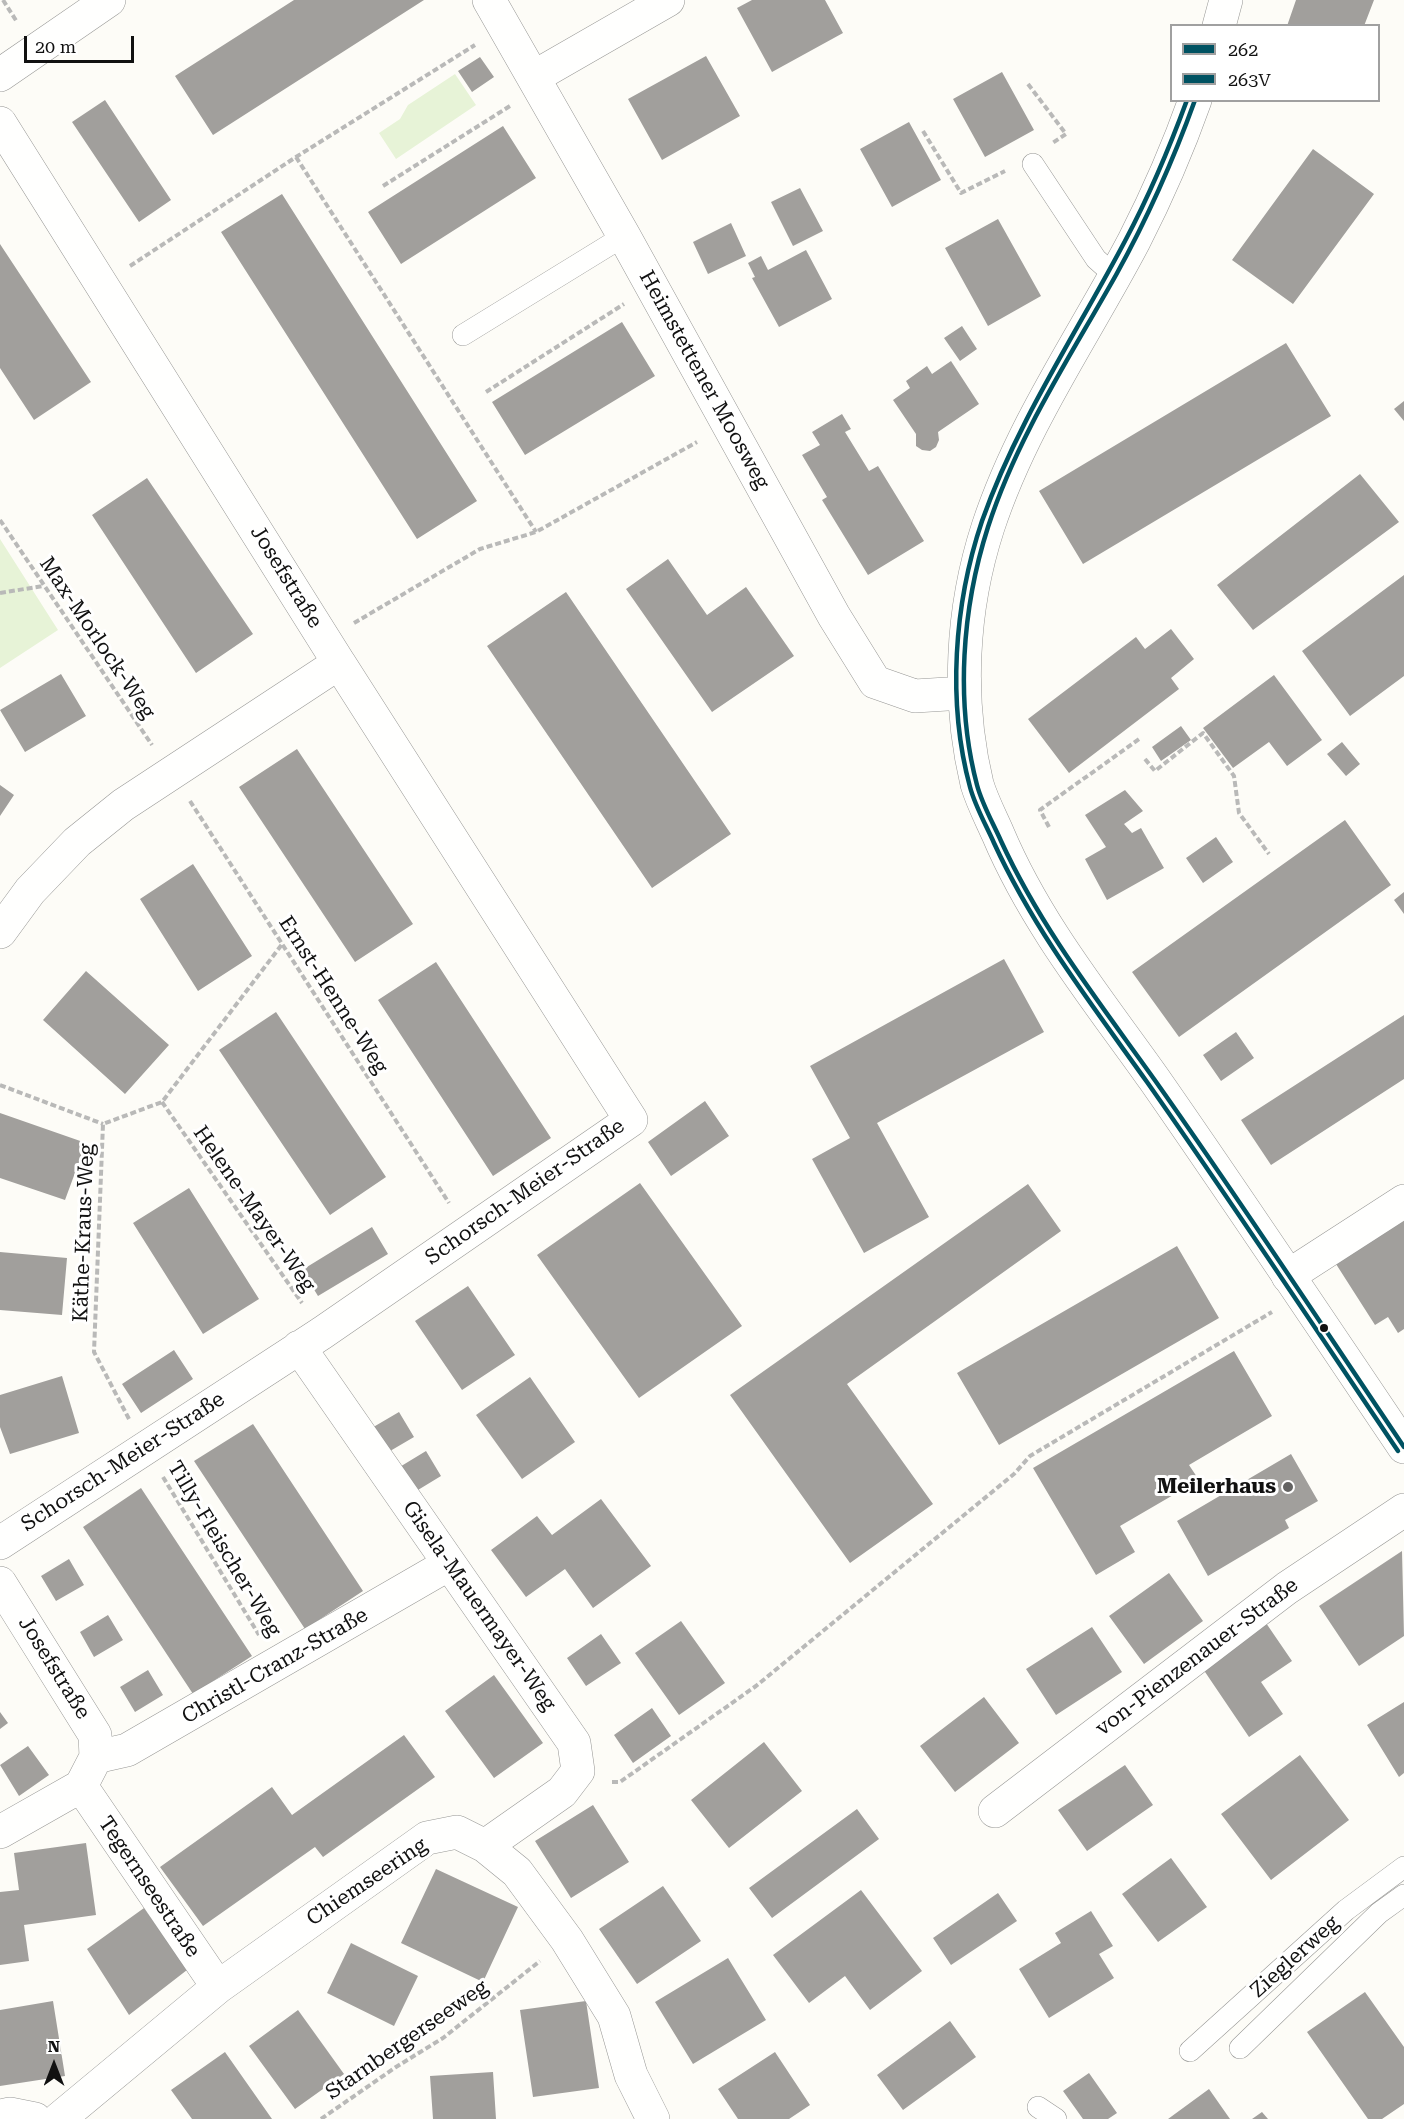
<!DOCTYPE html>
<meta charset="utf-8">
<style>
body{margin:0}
#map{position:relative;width:1404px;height:2119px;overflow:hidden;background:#fdfcf7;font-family:"Roboto Serif",serif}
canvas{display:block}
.legend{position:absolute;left:1170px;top:24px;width:210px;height:78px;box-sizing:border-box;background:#fff;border:2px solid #a0a0a0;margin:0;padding:8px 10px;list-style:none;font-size:18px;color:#111}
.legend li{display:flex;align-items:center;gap:12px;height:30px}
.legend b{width:30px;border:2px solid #a0a0a0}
.north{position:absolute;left:24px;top:2035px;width:60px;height:60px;-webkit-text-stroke:4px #fff;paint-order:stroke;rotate:0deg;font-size:16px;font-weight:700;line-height:24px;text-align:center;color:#111}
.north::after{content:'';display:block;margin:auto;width:21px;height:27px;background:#111;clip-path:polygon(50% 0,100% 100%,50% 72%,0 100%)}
.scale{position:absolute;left:24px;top:36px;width:110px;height:27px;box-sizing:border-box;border:3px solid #111;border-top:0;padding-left:8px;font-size:18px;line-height:21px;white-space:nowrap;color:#111;-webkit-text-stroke:4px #fff;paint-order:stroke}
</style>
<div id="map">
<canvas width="1404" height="2119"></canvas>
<ul class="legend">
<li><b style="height:8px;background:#005262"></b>262</li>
<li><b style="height:8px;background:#005262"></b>263V</li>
</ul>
<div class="north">N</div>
<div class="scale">20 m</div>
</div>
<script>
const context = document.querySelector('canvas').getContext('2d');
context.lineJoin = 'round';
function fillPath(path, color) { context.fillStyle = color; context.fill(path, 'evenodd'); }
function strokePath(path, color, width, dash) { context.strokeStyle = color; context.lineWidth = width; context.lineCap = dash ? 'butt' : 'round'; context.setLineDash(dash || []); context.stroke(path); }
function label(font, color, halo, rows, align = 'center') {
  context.font = font + ' "Roboto Serif",serif'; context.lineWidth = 6; context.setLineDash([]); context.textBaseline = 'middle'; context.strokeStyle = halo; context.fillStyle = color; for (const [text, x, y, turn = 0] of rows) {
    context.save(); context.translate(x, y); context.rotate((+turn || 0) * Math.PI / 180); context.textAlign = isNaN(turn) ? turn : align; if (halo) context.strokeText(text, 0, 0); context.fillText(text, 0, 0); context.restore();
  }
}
const green = new Path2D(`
 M455 74 476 105 396 159 379 133 400 119 408 105Z
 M0 539 58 630 0 668Z`);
const building = new Path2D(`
 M294 0H424L213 135 175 76Z
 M752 0H825L843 33 772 72 737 8Z
 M1296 0H1374L1364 26H1287Z
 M706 56 740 116 662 160 628 99Z
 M480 57 494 77 472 92 458 71Z
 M1002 72 1034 130 985 157 953 99Z
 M105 100 171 200 139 222 72 122Z
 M909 122 941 180 892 207 860 149Z
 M503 126 536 178 401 264 368 212Z
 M1313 149 1374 194 1293 304 1232 260Z
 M800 188 823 231 793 246 771 202Z
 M282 194 477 501 417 539 221 232Z
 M998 219 1041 296 988 326 945 248Z
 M731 223 746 256 708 274 693 242Z
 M0 244 91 382 34 420 0 368Z
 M806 250 832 299 779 327 752 278 755 277 748 263 761 256 768 270Z
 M622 322 655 376 525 455 492 402Z
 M962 326 977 349 960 361 944 338Z
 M1286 343 1331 416 1083 564 1039 491Z
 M951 361 979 404 938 432 939 440 936 447 930 451 922 450 916 446V434L893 400 910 388 906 381 927 366 932 374Z
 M1404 401V421L1394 409Z
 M842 414 851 429 845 432 869 471 878 466 924 541 868 575 822 500 827 497 802 455 820 445 812 432Z
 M1360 474 1399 522 1253 630 1217 585Z
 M147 478 253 634 196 673 92 515Z
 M668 559 707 615 746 587 794 656 712 712 626 589Z
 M1404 575V676L1350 716 1302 651Z
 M566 592 731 834 652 888 487 646Z
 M1171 629 1194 659 1171 678 1179 689 1069 773 1028 719 1136 637 1145 649Z
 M61 674 86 716 25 752 0 710Z
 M1274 675 1322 740 1287 766 1269 742 1233 768 1203 728Z
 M1181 726 1191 740 1161 761 1152 747Z
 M1342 742 1360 764 1346 776 1327 754Z
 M297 749 413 924 355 962 239 787Z
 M0 785 14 795 0 816Z
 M1125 790 1143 811 1124 824 1132 833 1141 828 1164 868 1107 900 1085 859 1106 847 1085 815Z
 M1345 820 1391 885 1179 1037 1132 972Z
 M1216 837 1233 862 1203 883 1186 858Z
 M193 864 252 956 198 991 140 899Z
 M1404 892V914L1394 900Z
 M1004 959 1044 1032 877 1123 929 1217 864 1253 812 1159 850 1138 810 1066Z
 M436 962 551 1138 493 1176 378 1000Z
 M86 971 169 1045 125 1094 43 1020Z
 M276 1012 386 1177 330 1215 219 1050Z
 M1404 1015V1079L1271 1165 1241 1120Z
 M1236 1032 1254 1058 1221 1081 1203 1055Z
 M705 1101 729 1136 671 1176 648 1142Z
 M0 1113 86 1143 65 1200 0 1178Z
 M640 1183 742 1326 639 1398 537 1255Z
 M1028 1184 1061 1231 847 1384 933 1504 850 1563 730 1395Z
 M189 1188 259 1299 203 1334 133 1223Z
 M1404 1220V1329L1398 1333 1388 1317 1375 1325 1336 1264Z
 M372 1227 388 1254 318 1296 302 1270Z
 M1177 1246 1219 1318 999 1445 957 1373Z
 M0 1252 67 1258 62 1315 0 1310Z
 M468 1286 515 1355 462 1390 415 1321Z
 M174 1350 193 1379 141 1413 122 1384Z
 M1234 1351 1272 1416 1189 1465 1199 1480 1120 1526 1135 1552 1096 1575 1033 1468Z
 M62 1376 79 1433 10 1454 0 1427V1395Z
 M530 1377 575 1442 522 1479 476 1415Z
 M399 1412 414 1437 385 1454 370 1429Z
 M253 1424 363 1591 305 1629 194 1461Z
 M426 1451 441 1476 413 1493 398 1468Z
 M1291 1454 1318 1501 1285 1520 1289 1528 1208 1576 1177 1521Z
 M141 1488 252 1656 193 1694 83 1527Z
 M601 1499 651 1566 593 1608 565 1569 526 1597 491 1550 537 1516 552 1535Z
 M1402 1551 1404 1636 1359 1666 1319 1606Z
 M69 1559 84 1585 56 1601 41 1576Z
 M1169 1573 1203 1621 1144 1664 1109 1616Z
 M108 1615 123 1640 94 1657 80 1632Z
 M681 1621 725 1683 679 1715 635 1653Z
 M1266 1623 1292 1661 1261 1682 1283 1714 1249 1737 1201 1666Z
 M1092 1627 1122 1672 1056 1715 1026 1669Z
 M601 1634 621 1663 586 1686 567 1658Z
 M148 1670 163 1695 135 1712 120 1687Z
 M494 1675 543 1743 494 1778 445 1711Z
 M984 1697 1019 1743 955 1792 920 1746Z
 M1404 1702V1773L1399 1777 1367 1725Z
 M652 1708 671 1736 633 1763 614 1735Z
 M0 1712 8 1723 0 1729Z
 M404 1735 435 1777 323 1857 315 1847 203 1926 160 1867 272 1787 292 1815Z
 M764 1742 802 1791 729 1848 691 1800Z
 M28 1746 49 1775 19 1796 0 1765Z
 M1300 1755 1349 1820 1271 1880 1221 1814Z
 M1125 1765 1153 1805 1087 1851 1058 1810Z
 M593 1805 629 1862 571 1898 535 1841Z
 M857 1809 879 1839 772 1918 749 1888Z
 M86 1843 96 1915 24 1925 29 1961 0 1965V1892L19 1890 14 1853Z
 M1171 1858 1207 1907 1158 1942 1122 1894Z
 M436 1869 518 1907 483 1982 401 1943Z
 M663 1886 701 1941 637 1984 599 1929Z
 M861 1890 922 1971 870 2010 845 1976 809 2003 773 1955Z
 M998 1893 1017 1921 951 1965 933 1938Z
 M144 1908 187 1970 129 2015 87 1949Z
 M1091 1911 1113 1946 1099 1954 1114 1978 1049 2018 1019 1969 1061 1943 1055 1933Z
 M351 1943 418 1976 394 2026 327 1993Z
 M728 1958 766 2020 693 2064 655 2002Z
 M1365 1992 1404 2047V2104L1382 2119H1368L1307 2032Z
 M53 2001 65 2076 0 2086V2010Z
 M586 2001 599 2088 533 2097 520 2010Z
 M298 2010 344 2074 295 2109 249 2046Z
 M950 2021 976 2057 903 2110 877 2075Z
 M225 2052 272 2119H192L171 2090Z
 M775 2052 810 2105 789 2119H738L718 2089Z
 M493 2072 496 2119H433L430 2076Z
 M1089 2073 1117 2113 1108 2119H1083L1063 2091Z
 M1209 2089 1230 2119H1168Z
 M1262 2112 1268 2119H1252Z`);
const path = new Path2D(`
 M3 0 17 22
 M1028 84 1066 134 1051 144
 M923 131 961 193 1005 171
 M296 157 536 532
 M383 186 510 106
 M130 266 296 157 475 45
 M486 392 624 304
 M0 520 152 745
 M0 593 43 586
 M354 623 480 549 536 532 697 442
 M1145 759 1155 771 1203 733 1234 776 1239 813 1269 854
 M190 801 449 1203
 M1049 827 1040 810 1139 739
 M0 1085 103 1124
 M162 1102 302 1303
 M129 1419 94 1352 103 1124 162 1102 283 943
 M163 1477 259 1635
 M612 1782H620L756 1686 1014 1474 1030 1456 1272 1312
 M321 2119 396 2067 443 2038 540 1961`);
const service = new Path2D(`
 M1033 164 1096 259 1114 275
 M463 335 624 236
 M1240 2048 1379 1913 1404 1895
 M1190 2051 1346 1910 1404 1867
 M1038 2107 1056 2119`);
const minor = new Path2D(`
 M0 75 109 0
 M534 77 668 0
 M0 123 339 663 123 805 77 842 30 891 0 932
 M1288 1276 1404 1201
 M299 1347 574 1743 578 1771 562 1792 485 1846
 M0 1543 322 1333 631 1120 339 663
 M0 1583 95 1735 96 1757 81 1786 0 1832
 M96 1757 127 1750 449 1564
 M81 1786 218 1987
 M995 1811 1287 1588 1404 1510
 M0 2116 10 2114 35 2119
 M59 2119 218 1987 427 1838 457 1832 485 1846 517 1872 567 1940 614 2016 631 2075 653 2119`);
const tertiary = new Path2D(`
 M489 0 624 236 834 616 875 682 915 696 963 693
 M1219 26 1226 0
 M1195 100C1178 148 1157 196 1134 241 1084 336 1022 424 988 527 961 610 957 700 977 784 982 801 991 818 998 834 1036 924 1098 1000 1154 1079 1239 1201 1321 1324 1404 1447`);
const bus1 = new Path2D(`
 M1195 100C1173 161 1147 219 1116 275 1070 357 1017 437 988 527 962 608 955 702 977 785 982 804 993 823 1001 841 1041 928 1099 1002 1154 1079 1240 1200 1321 1324 1404 1447`);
const bus2 = new Path2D(`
 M1187 100C1169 149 1149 196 1125 241 1076 334 1017 422 982 521 954 604 947 702 970 787 975 806 986 825 994 843 1034 930 1092 1005 1147 1082 1233 1204 1315 1328 1398 1451`);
const markers = [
 [1324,1328,5,"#111"],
 [1288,1487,6,"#646362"]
];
const streetNames = [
 ["Heimstettener Moosweg",704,380,61],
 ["Josefstraße",286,577,58],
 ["Max-Morlock-Weg",97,638,56],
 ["Ernst-Henne-Weg",333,995,57],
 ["Schorsch-Meier-Straße",525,1192,-35],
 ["Helene-Mayer-Weg",254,1209,55],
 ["Käthe-Kraus-Weg",84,1233,-88],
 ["Schorsch-Meier-Straße",123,1462,-33],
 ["Tilly-Fleischer-Weg",224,1549,59],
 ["Gisela-Mauermayer-Weg",479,1606,55],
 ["von-Pienzenauer-Straße",1197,1657,-37],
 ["Christl-Cranz-Straße",275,1666,-30],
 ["Josefstraße",54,1668,58],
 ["Chiemseering",367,1882,-34],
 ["Tegernseestraße",149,1887,56],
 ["Zieglerweg",1295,1957,-42],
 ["Starnbergerseeweg",407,2040,-35]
];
const poiNames = [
 ["Meilerhaus",1276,1487]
];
fillPath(green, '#e7f3d7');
fillPath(building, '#a19f9c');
strokePath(service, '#979795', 22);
strokePath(minor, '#979795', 34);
strokePath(tertiary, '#979795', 34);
strokePath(path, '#b9b9b8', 4, [6, 3]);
strokePath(service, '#fffffe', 21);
strokePath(minor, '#fffffe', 33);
strokePath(tertiary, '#fffffe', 33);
strokePath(bus1, '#005262', 4.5);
strokePath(bus2, '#005262', 4.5);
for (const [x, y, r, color] of markers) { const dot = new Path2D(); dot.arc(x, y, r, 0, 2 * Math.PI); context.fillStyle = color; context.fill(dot); strokePath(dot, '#fff', 2); }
label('21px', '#111', '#fff', streetNames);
label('bold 21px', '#111', '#fff', poiNames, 'right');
</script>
